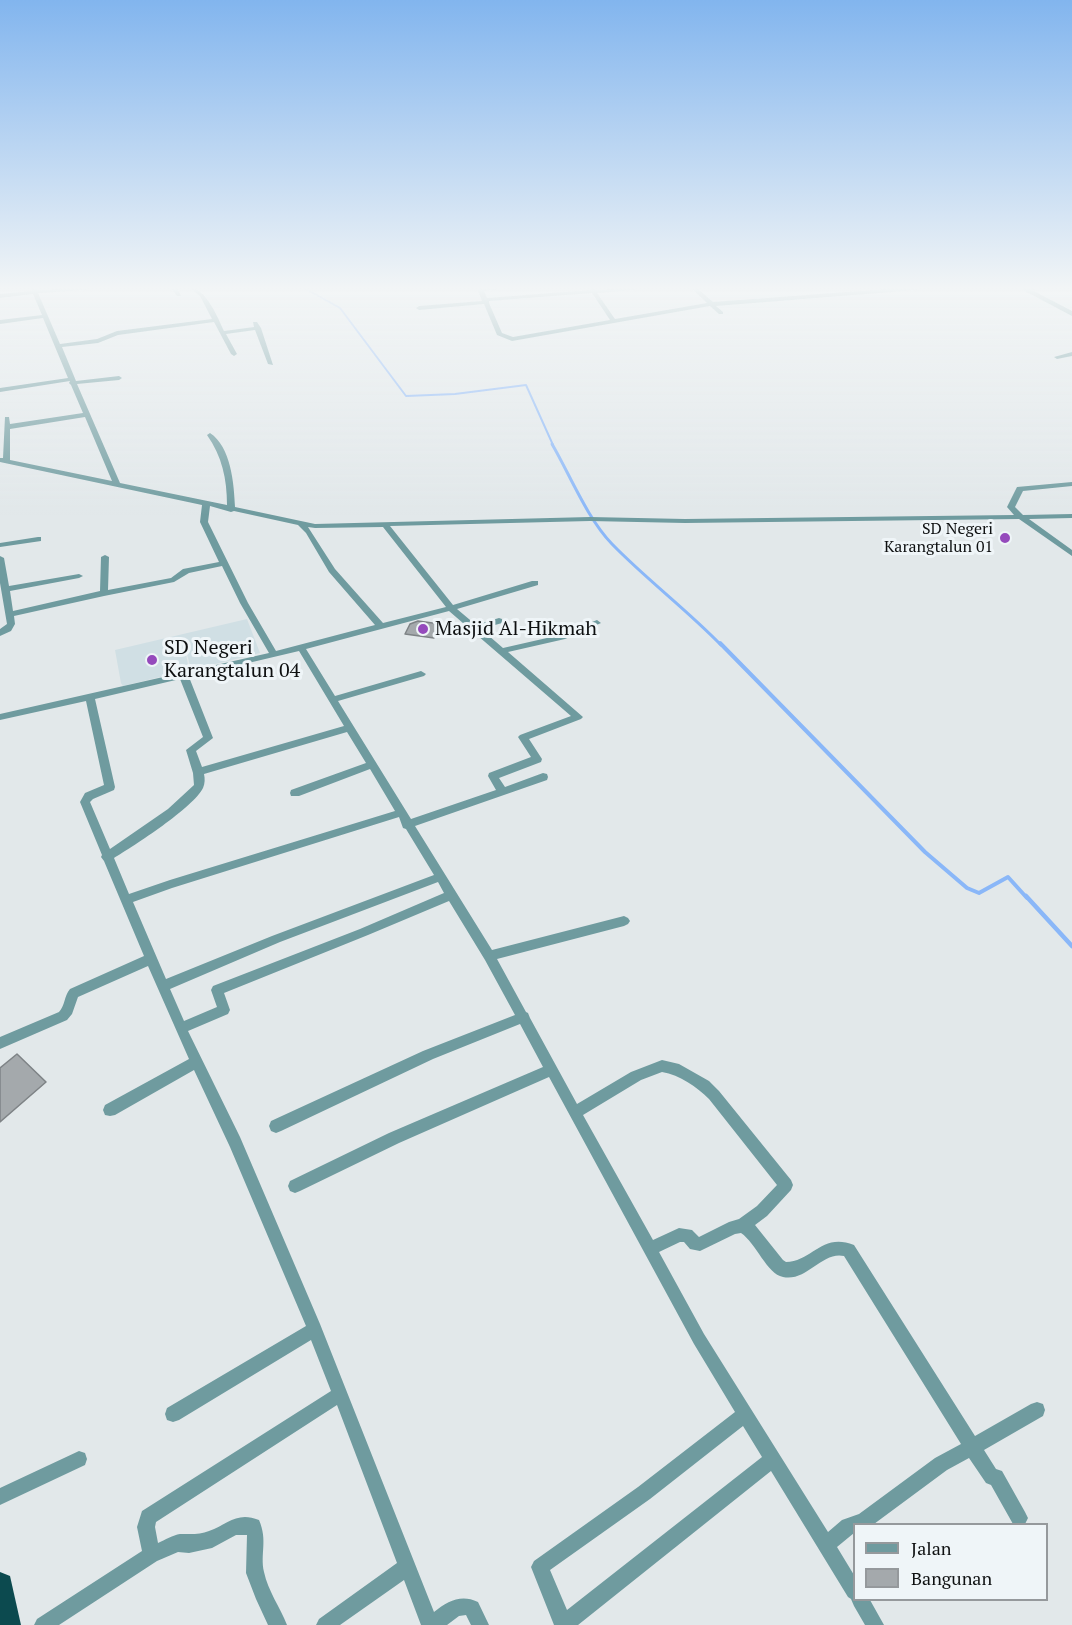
<!DOCTYPE html>
<style>
body{margin:0}
#map{position:relative;width:1072px;height:1625px;overflow:hidden;background:#e2e8ea;font-family:"PT Serif",serif}
canvas{display:block}
.legend{position:absolute;left:853px;top:1523px;width:195px;height:78px;box-sizing:border-box;background:#eff5f8;border:2px solid #95999c;margin:0;padding:8px 10px;list-style:none;font-size:18px;color:#0e1011}
.legend li{display:flex;align-items:center;gap:12px;height:30px}
.legend b{width:30px;border:2px solid #95999c}
</style>
<div id="map">
<canvas width="1072" height="1625"></canvas>
<ul class="legend">
<li><b style="height:8px;background:#6f9b9f"></b>Jalan</li>
<li><b style="height:16px;background:#a4a9ac"></b>Bangunan</li>
</ul>
</div>
<script>
const context = document.querySelector('canvas').getContext('2d');
context.lineJoin = 'round';
function fillPath(path, color) { context.fillStyle = color; context.fill(path, 'evenodd'); }
function strokePath(path, color, width, dash) { context.strokeStyle = color; context.lineWidth = width; context.lineCap = dash ? 'butt' : 'round'; context.setLineDash(dash || []); context.stroke(path); }
function label(font, color, halo, rows, align = 'center') {
  context.font = font + ' "PT Serif",serif'; context.lineWidth = 6; context.setLineDash([]); context.textBaseline = 'middle'; context.strokeStyle = halo; context.fillStyle = color; for (const [text, x, y, turn = 0] of rows) {
    context.save(); context.translate(x, y); context.rotate((+turn || 0) * Math.PI / 180); context.textAlign = isNaN(turn) ? turn : align; if (halo) context.strokeText(text, 0, 0); context.fillText(text, 0, 0); context.restore();
  }
}
const built = new Path2D(`
 M247 619 260 653 191 670 183 638 189 670 123 686 121 683 115 650Z`);
const streamFar3 = new Path2D(`
 M304 288 340 308 406 396 455 394 526 385 553 445`);
const streamFar2 = new Path2D(`
 M552 444C570 475 587 518 612 544 646 579 686 609 721 645`);
const streamFar1 = new Path2D(`
 M720 643 925 852 967 888 979 893 1008 877 1027 898`);
const stream = new Path2D(`
 M1026 896 1072 946`);
const building = new Path2D(`
 M418 621 440 624 434 638 405 634 410 624Z
 M17 1054 46 1082 0 1122V1068Z`);
const minor = new Path2D(`
 M31 288H37V290L88 288 85 290 38 293 60 344 97 339 117 331 212 319 200 296 190 288C206 288 218 318 224 331L254 327 253 322H257L261 328 273 365 268 364 255 330 226 334 237 354 234 356 231 354 214 322 118 335 98 343 62 347 76 381 119 376 122 378 119 380 77 384 120 483 227 505C227 479 222 456 207 435L210 433C231 447 234 483 235 507L315 524 590 517 685 519 1014 515 1007 507 1017 487 1072 482V486L1023 491 1015 507 1023 515 1072 514V518L1029 519 1072 550V556L1019 519 685 523 590 521 390 526 453 605 532 581H538V585L457 609 476 625 499 618 502 619V623L481 629 503 648 560 635 597 620 601 623 565 639 508 652 583 717 581 719 529 739 542 759 541 762 499 778 505 787 543 773 547 774 548 777 547 780 415 826 492 950 624 916 628 918 630 921 628 924 624 926 497 959 526 1012 528 1013 530 1018 577 1104 631 1072 662 1060 679 1064 709 1081 719 1091 791 1180 793 1185 791 1190 767 1216 755 1225 783 1260 786 1262C813 1261 822 1232 854 1245L975 1436 1031 1404 1037 1402 1043 1404 1045 1410 1043 1416 984 1450 996 1469 1002 1471 1025 1512 1028 1518 1025 1524H1013L991 1485 986 1483 969 1458 947 1470 874 1524H854V1533L837 1547 854 1575V1600H870L884 1625H865L854 1606 851 1599 848 1597 771 1471 578 1625H554L531 1567 534 1561 638 1487 735 1412 694 1344 549 1077 399 1143 300 1191 295 1193 290 1191 288 1186 290 1181 389 1133 543 1067 520 1024 433 1059 281 1131 276 1133 271 1131 269 1126 271 1121 423 1051 515 1015 485 960 449 901 368 935 224 993 230 1010 228 1014 188 1031 240 1137 320 1324 434 1612C448 1601 461 1594 478 1602L489 1625H471L466 1615 459 1616 447 1625H421L404 1580 340 1625H316L319 1619 397 1563 337 1405 156 1522 155 1527 158 1543C165 1540 173 1535 180 1534 190 1534 200 1535 209 1531 228 1524 237 1511 259 1520 268 1541 260 1553 264 1572 268 1591 280 1607 287 1625H268L256 1599 246 1573 247 1535H236L212 1548 189 1553 178 1552 157 1561 59 1625H34L37 1619 142 1551 137 1527 142 1511 331 1391 311 1340 179 1420 173 1422 167 1420 165 1414 167 1408 306 1326 230 1147 194 1070 115 1115 110 1116 105 1115 103 1110 105 1105 189 1059 148 966 78 997 72 1014 67 1020 0 1049V1037L59 1012C65 1006 64 996 70 989L144 956 104 861 101 857 102 855 80 802 85 793 104 785 86 701 0 720V714L269 653 240 603 222 566 189 573 174 582 104 596 14 616 15 624 11 631 0 636V629L7 624 0 583V556L4 558 9 586 79 574 83 576 79 578 10 591 13 611 100 591 101 557 105 555 109 557 108 590 171 578 183 569 219 562 200 522 202 505 0 462V458H3L5 417H9L10 424 83 413 71 385 69 383 70 381 0 392V388L68 378 43 318 0 324V320L42 315 33 294 0 298V294L32 291ZM85 417 112 481 10 460V429ZM210 506 231 512 234 511 298 525 306 533 329 572 375 625 276 651 248 603 208 522ZM308 527 315 528 383 527 446 607 383 623 335 569ZM449 611 571 716 520 735 518 737 531 757 489 773 488 776 496 790 411 819 338 701 424 676 426 674 421 671 335 696 306 649ZM299 651 344 726 202 767 196 751 213 738 189 677ZM180 679 203 737 186 750 193 773 194 785 168 809 110 849 90 802 93 799 114 790 115 787 95 699ZM347 732 366 763 291 790 290 793 291 796H299L370 769 395 811 170 880 129 894 114 858C134 846 194 807 203 788 205 783 205 779 204 774ZM399 817 403 828 406 829 434 875 272 936 166 979 133 902 172 888ZM438 882 444 893 360 929 213 986 211 990 217 1007 184 1021 170 989 280 942ZM662 1072C680 1075 697 1087 709 1099L777 1185 757 1206 739 1219 729 1222 699 1237 692 1230 679 1228 653 1240 583 1115 641 1080ZM741 1233C756 1243 767 1274 783 1277 807 1282 822 1251 844 1256L961 1444 935 1458 859 1514 842 1520 828 1532 704 1334 659 1252 680 1242H684L690 1249 700 1251 735 1234ZM743 1426 762 1457 567 1610 550 1570 650 1499Z
 M171 288H177L181 296H177Z
 M477 288H509L484 291 487 298 590 290 588 288H594L595 290 637 288 634 290 597 293 615 319 707 303 691 288H697L713 302 900 288H919L916 290 716 306 723 312V314H719L710 306 512 341 497 335 484 304 419 310 416 308 419 306 482 301ZM592 293 610 320 513 337 502 333 489 303V301Z
 M1031 288H1040L1027 292 1024 290Z
 M1072 352V356L1057 359 1054 357Z
 M38 537H41V541L0 547V543Z
 M79 1451 85 1453 87 1459 85 1465 0 1505V1488Z`);
const tertiary = new Path2D(`
 M1019 288H1028L1072 311V316Z`);
const trunk = new Path2D(`
 M0 1572 10 1576 21 1625H0Z`);
const markers = [
 [1005,538,6,"#954abc"],
 [423,629,6,"#954abc"],
 [152,660,6,"#954abc"]
];
const farPoinames = [
 ["SD Negeri",993,529],
 ["Karangtalun 01",993,547]
];
const poiNames = [
 ["Masjid Al-Hikmah",435,629],
 ["SD Negeri",164,648],
 ["Karangtalun 04",164,671]
];
fillPath(built, '#d0dfe4');
strokePath(streamFar3, '#8ab7f8', 2);
strokePath(streamFar2, '#8ab7f8', 3);
strokePath(streamFar1, '#8ab7f8', 4);
strokePath(stream, '#8ab7f8', 4.5);
fillPath(building, '#a4a9ac');
strokePath(building, '#7e8386', 1.5);
fillPath(minor, '#6f9b9f');
fillPath(tertiary, '#6f9b9f');
fillPath(trunk, '#0c4a4f');
const sky = context.createLinearGradient(0, 0, 0, 515);
sky.addColorStop(0, '#82b5ee');
sky.addColorStop(0.56, '#f2f5f6');
sky.addColorStop(1, '#f2f5f600');
context.fillStyle = sky;
context.fillRect(0, 0, 1072, 515);
for (const [x, y, r, color] of markers) { const dot = new Path2D(); dot.arc(x, y, r, 0, 2 * Math.PI); context.fillStyle = color; context.fill(dot); strokePath(dot, '#eff5f8', 2); }
label('16px', '#0e1011', '#eff5f8', farPoinames, 'right');
label('20px', '#0e1011', '#eff5f8', poiNames, 'left');
</script>
